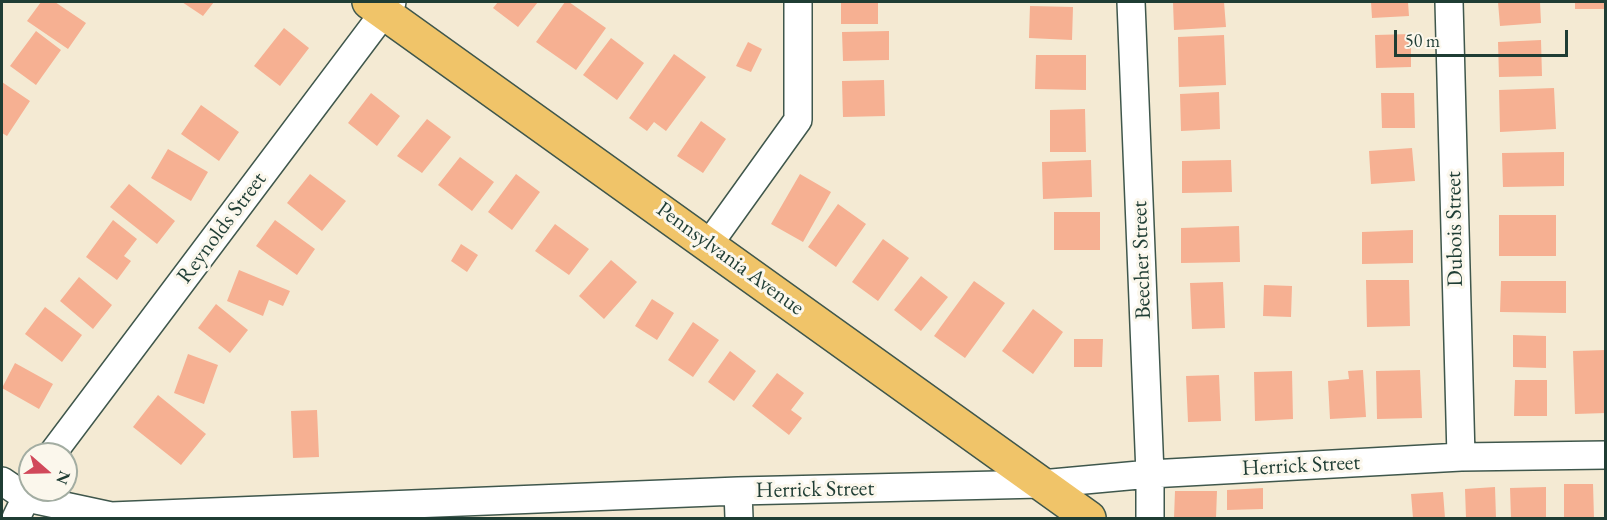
<!DOCTYPE html>
<style>
body{margin:0}
#map{position:relative;width:1607px;height:520px;overflow:hidden;background:#f4ead3;font-family:"EB Garamond",serif}
canvas{display:block}
.frame{position:absolute;inset:0;border:3px solid #1f3d34;pointer-events:none}
.north{position:absolute;left:18px;top:442px;width:60px;height:60px;box-sizing:border-box;background:#fbf7ec;border:2px solid #a3ada2;border-radius:50%;rotate:110deg;font-size:16px;font-weight:700;line-height:24px;text-align:center;color:#1f3d34}
.north::after{content:'';display:block;margin:auto;width:21px;height:27px;background:#d1495b;clip-path:polygon(50% 0,100% 100%,50% 72%,0 100%)}
.scale{position:absolute;left:1394px;top:30px;width:174px;height:27px;box-sizing:border-box;border:3px solid #1f3d34;border-top:0;padding-left:8px;font-size:18px;line-height:21px;white-space:nowrap;color:#1f3d34;-webkit-text-stroke:4px #fbf7ec;paint-order:stroke}
</style>
<div id="map">
<canvas width="1607" height="520"></canvas>
<div class="frame"></div>
<div class="north">N</div>
<div class="scale">50 m</div>
</div>
<script>
const context = document.querySelector('canvas').getContext('2d');
context.lineJoin = 'round';
function fillPath(path, color) { context.fillStyle = color; context.fill(path, 'evenodd'); }
function strokePath(path, color, width, dash) { context.strokeStyle = color; context.lineWidth = width; context.lineCap = dash ? 'butt' : 'round'; context.setLineDash(dash || []); context.stroke(path); }
function label(font, color, halo, rows, align = 'center') {
  context.font = font + ' "EB Garamond",serif'; context.lineWidth = 6; context.setLineDash([]); context.textBaseline = 'middle'; context.strokeStyle = halo; context.fillStyle = color; for (const [text, x, y, turn = 0] of rows) {
    context.save(); context.translate(x, y); context.rotate((+turn || 0) * Math.PI / 180); context.textAlign = isNaN(turn) ? turn : align; if (halo) context.strokeText(text, 0, 0); context.fillText(text, 0, 0); context.restore();
  }
}
const building = new Path2D(`
 M41 2H55L86 23 68 49 27 21Z
 M182 2H214L203 16Z
 M498 2H538L518 27 493 8Z
 M565 2H569L606 28 576 70 536 42Z
 M841 2H878V24H841Z
 M1173 2H1224L1226 27 1174 30Z
 M1371 2H1408L1409 16 1372 18Z
 M1498 2H1540L1541 23 1500 26Z
 M1575 2H1606V9H1575Z
 M1030 6 1073 7 1072 40 1029 38Z
 M284 28 309 48 280 86 254 66Z
 M36 31 61 50 36 85 10 66Z
 M889 31V60L843 61 842 32Z
 M1411 34V67L1376 68 1375 35Z
 M1224 35 1226 85 1179 87 1178 37Z
 M611 38 644 63 617 100 583 75Z
 M1541 40 1542 76 1499 77 1498 42Z
 M748 42 762 49 751 72 736 66Z
 M674 54 706 77 666 131 654 122 647 131 629 118Z
 M1036 55H1086V90L1035 89Z
 M884 80 885 116 843 117 842 81Z
 M2 82 30 101 7 136 2 133Z
 M1554 88 1556 129 1500 132 1499 90Z
 M1219 92 1220 129 1181 131 1180 94Z
 M371 93 400 116 377 146 348 123Z
 M1381 93H1414L1415 128H1382Z
 M201 105 239 132 219 161 181 134Z
 M1085 109 1086 152H1050V110Z
 M427 119 451 137 422 173 397 156Z
 M701 121 726 139 703 173 677 156Z
 M1412 148 1415 181 1371 184 1369 151Z
 M168 149 208 172 191 201 151 178Z
 M1564 152V186L1503 187 1502 153Z
 M460 157 494 182 472 211 438 185Z
 M1091 160 1092 197 1043 199 1042 162Z
 M1231 160 1232 192 1182 193V161Z
 M310 174 346 201 322 231 287 203Z
 M516 174 540 192 512 230 488 212Z
 M800 174 831 192 803 242 771 224Z
 M129 184 175 221 157 244 110 207Z
 M838 204 866 224 836 267 808 247Z
 M1054 212H1100V250H1054Z
 M1499 215H1556V256H1499Z
 M113 220 137 239 124 256 131 261 117 280 86 257Z
 M275 220 315 249 297 275 256 246Z
 M555 224 589 249 569 275 535 251Z
 M1239 226 1240 262 1181 263V228Z
 M1413 230V263L1362 264V232Z
 M883 239 909 258 878 301 852 282Z
 M461 244 478 255 467 272 451 261Z
 M611 260 637 282 604 319 579 296Z
 M239 270 290 291 283 306 269 300 263 316 227 301Z
 M921 276 948 297 921 331 894 310Z
 M79 277 112 305 93 329 60 301Z
 M1366 280H1409L1410 326 1367 327Z
 M974 281 1005 303 965 358 934 336Z
 M1501 281H1566V313L1500 312Z
 M1223 282 1225 328 1192 329 1190 283Z
 M1264 285 1292 286 1291 317 1263 316Z
 M652 299 674 313 657 340 635 326Z
 M216 304 248 330 230 353 198 328Z
 M45 307 82 335 62 362 25 334Z
 M1033 309 1063 332 1033 374 1002 351Z
 M693 322 719 340 693 377 668 360Z
 M1513 335 1546 336V368L1513 367Z
 M1074 339H1103L1102 367H1074Z
 M1606 350V413L1575 414 1573 351Z
 M730 351 756 371 734 401 708 382Z
 M188 354 218 365 204 404 174 393Z
 M15 363 53 384 39 409 2 388Z
 M1363 370 1366 417 1330 419 1328 381 1349 379 1348 371Z
 M1420 370 1422 418 1377 419 1376 371Z
 M1292 371 1293 419 1255 421 1254 372Z
 M777 373 804 393 791 410 802 418 789 435 752 406Z
 M1219 375 1221 421 1188 422 1186 376Z
 M1515 380H1547V416H1514Z
 M158 395 206 434 181 465 133 427Z
 M317 410 319 457 293 458 291 411Z
 M1564 484H1593L1594 518H1564Z
 M1495 487 1496 518H1466L1465 489Z
 M1546 487V518H1511L1510 488Z
 M1263 488V509L1227 510V490Z
 M1175 491H1217L1216 518H1174Z
 M1443 492 1445 518H1413L1411 494Z`);
const minor = new Path2D(`
 M1131 2 1150 474V518
 M1449 2 1461 457
 M709 244 798 120V2
 M52 454 392 2
 M2 481 27 498 111 516 738 491 1041 484 1150 474 1461 457 1606 455
 M738 491 739 518
 M16 518 30 489`);
const major = new Path2D(`
 M369 2 1089 518`);
const streetNames = [
 ["Reynolds Street",222,228,-53],
 ["Dubois Street",1455,229,-91],
 ["Pennsylvania Avenue",730,259,36],
 ["Beecher Street",1142,260,-92],
 ["Herrick Street",1301,466,-3],
 ["Herrick Street",815,490,-1]
];
fillPath(building, '#f6b092');
strokePath(minor, '#3f574c', 30);
strokePath(major, '#3f574c', 36);
strokePath(minor, '#fff', 27);
strokePath(major, '#f0c469', 33);
label('22px', '#1f3d34', '#fbf7ec', streetNames);
</script>
